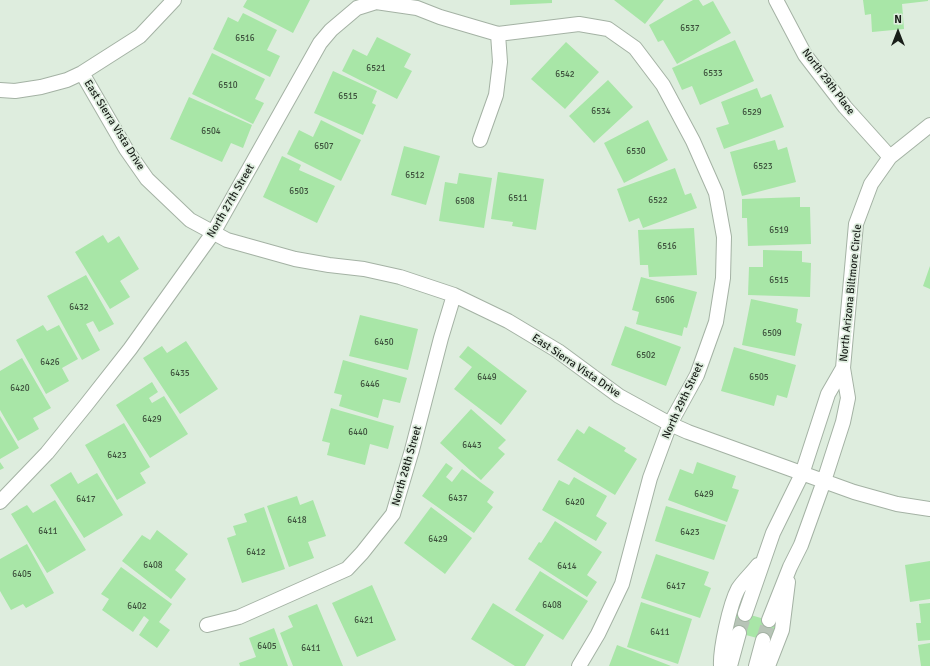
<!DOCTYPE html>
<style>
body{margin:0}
#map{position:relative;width:930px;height:666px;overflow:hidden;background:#deedde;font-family:Signika,sans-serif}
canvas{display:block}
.north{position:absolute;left:878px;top:12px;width:40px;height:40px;-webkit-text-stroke:3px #deedde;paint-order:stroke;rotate:0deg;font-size:11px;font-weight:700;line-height:16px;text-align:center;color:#191e19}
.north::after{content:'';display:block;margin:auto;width:14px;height:18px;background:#191e19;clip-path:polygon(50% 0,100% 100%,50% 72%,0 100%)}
</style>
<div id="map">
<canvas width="930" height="666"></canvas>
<div class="north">N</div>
</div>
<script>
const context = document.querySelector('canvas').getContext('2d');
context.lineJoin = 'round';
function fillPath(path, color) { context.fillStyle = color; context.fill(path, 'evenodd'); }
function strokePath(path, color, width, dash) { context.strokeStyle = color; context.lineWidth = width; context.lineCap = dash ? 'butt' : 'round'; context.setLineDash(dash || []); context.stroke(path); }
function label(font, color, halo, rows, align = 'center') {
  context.font = font + ' Signika,sans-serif'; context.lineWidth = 3.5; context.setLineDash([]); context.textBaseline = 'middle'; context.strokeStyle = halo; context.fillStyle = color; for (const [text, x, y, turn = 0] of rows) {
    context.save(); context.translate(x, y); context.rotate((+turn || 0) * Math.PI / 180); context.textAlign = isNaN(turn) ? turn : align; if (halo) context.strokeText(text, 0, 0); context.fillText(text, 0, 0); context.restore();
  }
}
const building = new Path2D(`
 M247 0H310L293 33 243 7Z
 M510 0H552V3L510 5Z
 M614 0H664L645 24Z
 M693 0H699L703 6 713 1 731 33 677 64 663 40 658 42 649 25Z
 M863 0H928V1L902 4 904 29 872 32 871 14 865 15Z
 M243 13 277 30 267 50 280 56 270 77 213 49 228 17 238 22Z
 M377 37 411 54 404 67 412 71 397 99 342 71 353 49 367 56Z
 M735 40 754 81 700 105 692 86 682 90 672 68Z
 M566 42 599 72 565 109 531 79Z
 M212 53 265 79 255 99 264 103 253 124 192 94Z
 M333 71 377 91 372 103 376 105 363 135 314 113Z
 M608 80 633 107 594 143 569 116Z
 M757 88 761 98 771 94 784 127 724 149 716 128 729 124 721 102Z
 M189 97 252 125 243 148 231 143 222 162 170 139Z
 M321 120 361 140 341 181 287 154 299 130 313 137Z
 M648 120 668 160 624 183 604 143Z
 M775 140 778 150 787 147 796 182 742 196 730 152Z
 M404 146 440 156 426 205 391 195Z
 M282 156 301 165 299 170 335 186 317 223 263 197Z
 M675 168 685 195 691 193 697 208 643 228 639 218 629 222 617 189Z
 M498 172 544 179 536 230 512 226 513 222 491 219Z
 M459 173 492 178 484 228 439 221 445 182 457 184Z
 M800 197V207H810L811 244 748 246 747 218H742V199Z
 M694 228 697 275 649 277 648 265H640L638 230Z
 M103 235 108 243 119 236 139 269 120 281 130 297 110 309 75 252Z
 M763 250 802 251V262L811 263 810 297 748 295 749 267H763Z
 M930 266V289L923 286Z
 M86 275 114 324 99 332 93 321 86 324 100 350 82 360 47 296Z
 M641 277 697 292 687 328 684 327 682 336 636 324 639 312 632 310Z
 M751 299 798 309 796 322 802 324 795 356 742 345Z
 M360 315 418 329 408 370 349 356Z
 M43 325 47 331 59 325 78 359 62 368 69 381 46 394 16 340Z
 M625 326 681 347 666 386 611 365Z
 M186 341 218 389 180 414 143 358 162 346 167 353Z
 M468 346 527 391 501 425 454 389 472 367 459 357Z
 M734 347 796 365 787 398 777 395 774 406 721 391Z
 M22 358 51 408 33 418 39 429 18 441 0 410V371Z
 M343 360 407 378 400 403 383 399 378 418 339 406 342 395 334 393Z
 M152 382 158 392 149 398 152 403 164 396 188 434 150 458 116 405Z
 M331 408 394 426 388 449 370 444 365 465 327 455 330 443 322 441Z
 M471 409 506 440 498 448 505 454 481 480 440 443Z
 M0 416 19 448 0 459Z
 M124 423 150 467 140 473 146 483 117 500 85 445Z
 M589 426 626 448 624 451 637 459 615 495 557 460 577 429 584 434Z
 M0 462 4 468 0 470Z
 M697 462 736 476 732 488 739 490 727 522 668 500 680 469 693 474Z
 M446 463 453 468 446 477 452 482 462 469 494 492 487 502 493 507 474 533 422 496Z
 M71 472 78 484 97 473 123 515 84 538 50 485Z
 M574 477 607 496 596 516 607 523 596 541 542 510 559 480 569 485Z
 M297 496 300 505 313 500 326 536 308 542 314 558 289 567 267 506Z
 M55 500 86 550 47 573 11 514 27 505 33 513Z
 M666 506 726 525 714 560 655 541Z
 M264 507 285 569 242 583 227 538 236 535 233 526 247 522 244 514Z
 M431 507 472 538 445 574 404 543Z
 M555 521 602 552 587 575 597 582 587 597 528 559 539 542 541 543Z
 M157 530 188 554 175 570 186 579 171 599 122 561 142 535 150 540Z
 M27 544 54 593 26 608 23 604 11 610 0 591V559Z
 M656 554 709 572 704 585 711 588 700 618 641 598Z
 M930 561V599L910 602 905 565Z
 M121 567 172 604 159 622 170 630 157 648 139 635 149 620 144 616 133 632 102 610 109 599 101 594Z
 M540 571 588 601 563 640 515 610Z
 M372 585 396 640 357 657 332 603Z
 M641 602 692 619 678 664 627 647Z
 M493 603 544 635 525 666H515L471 639Z
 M930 603V640L918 641 916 623H921L919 604Z
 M317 604 343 666H293L280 633 293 627 288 616Z
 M737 611 778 623 772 642 731 631Z
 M274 628 288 666H240L239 663 256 657 249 638Z
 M930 643V666H921L918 645Z
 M617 645 671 666H609Z`);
const streetTunnel = new Path2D(`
 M739 633 745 614
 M763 640 769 620`);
const street = new Path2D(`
 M776 0 805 55 845 107 890 157
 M82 73 126 149 147 179 190 220 227 240 295 259 329 265 364 269 400 277 454 295 508 321 558 351 619 396 670 424 688 432 854 492 897 504 930 509
 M0 90 15 91 41 87 67 80 82 73 140 36 174 0
 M480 140 496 95 500 62 498 34
 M0 502 47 453 86 405 130 349 213 233 320 43 331 30 357 8 376 2 417 8 440 17 498 34 579 24 608 29 635 48 663 85 693 141 716 193 724 237 723 278 716 322 697 375 670 424 650 478 622 584 598 634 579 666
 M745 614 773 533 802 474 828 394 843 368
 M769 620 790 567 801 545 824 481 843 422 848 398 843 368 856 224 871 184 890 157 930 125
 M207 625 239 617 347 569 362 553 393 514 412 450 441 338 454 295
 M721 666C720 649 730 604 738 589 743 581 752 573 758 565
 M730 666 739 633
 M756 666 763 640
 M768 666 782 630 788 582`);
const numberNames = [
 ["6537",690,29],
 ["6516",245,39],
 ["6521",376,69],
 ["6533",713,74],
 ["6542",565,75],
 ["6510",228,86],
 ["6515",348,97],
 ["6534",601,112],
 ["6529",752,113],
 ["6504",211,132],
 ["6507",324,147],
 ["6530",636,152],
 ["6523",763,167],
 ["6512",415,176],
 ["6503",299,192],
 ["6511",518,199],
 ["6522",658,201],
 ["6508",465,202],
 ["6519",779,231],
 ["6516",667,247],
 ["6515",779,281],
 ["6506",665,301],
 ["6432",79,308],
 ["6509",772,334],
 ["6450",384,343],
 ["6502",646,356],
 ["6426",50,363],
 ["6435",180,374],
 ["6449",487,378],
 ["6505",759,378],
 ["6446",370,385],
 ["6420",20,389],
 ["6429",152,420],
 ["6440",358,433],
 ["6443",472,446],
 ["6423",117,456],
 ["6429",704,495],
 ["6437",458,499],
 ["6417",86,500],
 ["6420",575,503],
 ["6418",297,521],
 ["6411",48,532],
 ["6423",690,533],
 ["6429",438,540],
 ["6412",256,553],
 ["6408",153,566],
 ["6414",567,567],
 ["6405",22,575],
 ["6417",676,587],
 ["6408",552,606],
 ["6402",137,607],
 ["6421",364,621],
 ["6411",660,633],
 ["6405",267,647],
 ["6411",311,649]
];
const streetNames = [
 ["North 29th Place",828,82,53],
 ["East Sierra Vista Drive",114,125,58],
 ["North 27th Street",231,201,-60],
 ["North Arizona Biltmore Circle",851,293,-84],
 ["East Sierra Vista Drive",576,366,34],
 ["North 29th Street",683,401,-65],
 ["North 28th Street",407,466,-74]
];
fillPath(building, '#a8e6a7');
strokePath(streetTunnel, '#b7c4b7', 14, [14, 7]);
strokePath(street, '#a4b2a4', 16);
strokePath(street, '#fff', 14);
label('9px', '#3d503c', null, numberNames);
label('11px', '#191e19', '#deedde', streetNames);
</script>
